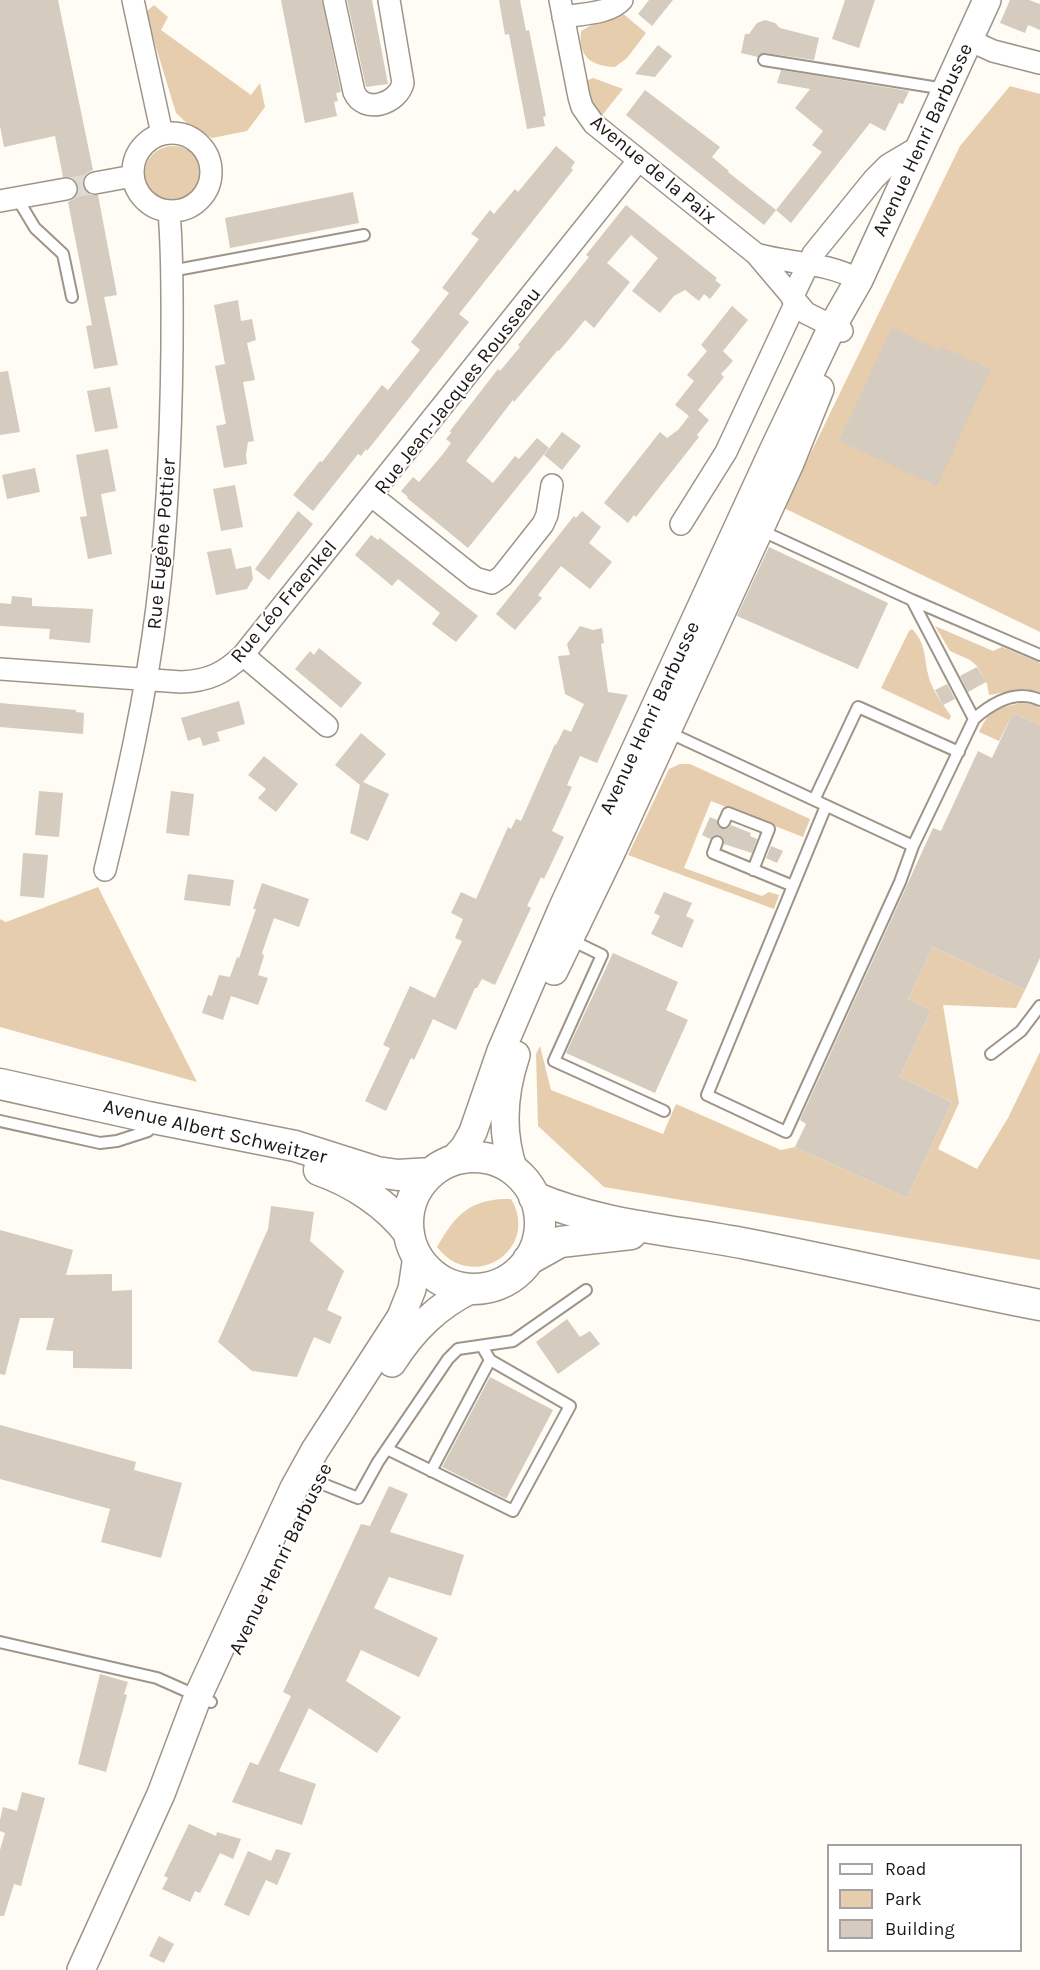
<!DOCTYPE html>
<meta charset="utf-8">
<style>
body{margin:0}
#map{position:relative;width:1040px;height:1970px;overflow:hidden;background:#fffbf5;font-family:Karla,sans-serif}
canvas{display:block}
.legend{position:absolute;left:827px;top:1844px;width:195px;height:108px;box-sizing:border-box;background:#fff;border:2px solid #a4a3a1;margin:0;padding:8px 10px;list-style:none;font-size:18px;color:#1b1813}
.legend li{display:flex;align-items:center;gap:12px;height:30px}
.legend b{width:30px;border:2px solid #a4a3a1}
</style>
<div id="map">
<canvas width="1040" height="1970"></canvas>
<ul class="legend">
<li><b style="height:8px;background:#fff"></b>Road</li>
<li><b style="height:16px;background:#e6cdae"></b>Park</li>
<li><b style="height:16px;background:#d5cbbf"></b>Building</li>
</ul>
</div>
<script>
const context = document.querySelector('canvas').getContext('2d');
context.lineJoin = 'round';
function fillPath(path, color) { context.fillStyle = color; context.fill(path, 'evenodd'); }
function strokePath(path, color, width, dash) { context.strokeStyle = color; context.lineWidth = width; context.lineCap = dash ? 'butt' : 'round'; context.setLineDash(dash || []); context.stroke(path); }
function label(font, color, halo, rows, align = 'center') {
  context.font = font + ' Karla,sans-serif'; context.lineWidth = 4.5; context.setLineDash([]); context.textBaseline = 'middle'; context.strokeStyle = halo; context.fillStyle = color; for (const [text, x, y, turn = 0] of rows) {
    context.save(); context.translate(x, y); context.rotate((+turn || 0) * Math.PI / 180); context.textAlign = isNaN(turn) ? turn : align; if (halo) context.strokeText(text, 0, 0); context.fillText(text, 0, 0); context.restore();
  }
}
const green = new Path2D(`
 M154 5 168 17 161 30 251 95 260 83 265 107 247 131 212 138 190 126 176 113 152 34 147 11Z
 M621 12 646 33 627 58 615 67C591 66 578 57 581 31L602 19Z
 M593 78 623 89 600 118 592 111 586 81Z
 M1010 86 1040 94V632L784 508 960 146Z
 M144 175a29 29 0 1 1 58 0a29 29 0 1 1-58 0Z
 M935 626 993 651 1002 647 1040 663V693L1025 689 989 695 987 684 977 666 970 660 950 651Z
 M912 629C926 643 924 657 928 674 931 689 942 703 951 716L949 720 881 688 909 631Z
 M1021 703 1035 705 1040 708V725L1013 713 999 741 979 732C990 708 997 709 1021 703Z
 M680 764H690L810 819 803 837 711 801 684 868 762 896 769 892 779 895 774 909 628 855 669 769Z
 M98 887 197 1082 0 1027V919L6 922Z
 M933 947 1025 990 1016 1008 943 1005 959 1103 938 1149 977 1169 1008 1118 1040 1052V1260L604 1187 538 1126 536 1054 540 1046 551 1090 663 1134 676 1104 781 1150 795 1147 907 1198 952 1102 900 1077 931 1010 908 999Z
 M501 1199H511C541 1249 473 1294 437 1247 454 1218 466 1202 501 1199Z`);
const building = new Path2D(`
 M0 0H58L93 170 87 173 83 178V186L90 195H98L117 295 104 297 118 365 94 369 86 326 92 325 68 202 75 198 79 187 75 180 70 177H63L55 136 4 147 0 126Z
 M281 0H322L341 92 336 93 338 101 334 102 337 116 305 123Z
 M347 0H372L388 84 366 87Z
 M499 0H520L526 31 529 30 538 75 546 116 543 117 545 126 527 129 509 34 505 35Z
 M649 0H673L652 26 638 14Z
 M845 0H875L859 48 832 39Z
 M1010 0H1029L1040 4V30L1028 25 1025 33 1000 23Z
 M765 20 775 23 780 28 819 38 814 60 765 53 758 57 741 53 745 34H749L757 23Z
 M658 45 672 56 655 77 635 74Z
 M781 70 909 91 903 104 899 103 885 131 870 123 791 223 776 210 764 225 626 115 645 90 720 147 712 157 729 171 728 172 776 210 822 152 812 145 823 131 795 108 810 89 777 83Z
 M556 146 575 162 571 168 573 170 459 314 469 322 367 451 366 449 361 456 358 454 313 511 293 495 320 461 322 462 382 385 388 390 420 350 411 342 449 293 442 288 479 239 471 234 490 210 494 214 515 189 518 192Z
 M353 192 359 223 230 248 225 218Z
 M626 205 717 278 715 280 721 285 710 299 704 294 699 301 685 290 674 296 660 313 632 291 658 258 631 235 607 263 630 282 594 328 585 320 559 351 558 350 514 402 513 400 466 461 493 483 515 456 519 459 537 438 549 448 468 548 407 498 408 497 401 491 413 477 419 482 443 454 451 443 446 439 451 433 450 431 498 369 500 371 520 347 518 345 589 257 586 255Z
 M238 300 241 321 252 319 256 340 247 343 255 380 243 382 254 441 248 442 246 455 247 464 224 468 216 426 226 424 215 366 225 364 214 305Z
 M732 306 748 320 723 351 733 361 721 374 724 377 698 410 709 420 697 435 699 437 636 517 634 515 628 523 604 503 660 432 667 438 678 430 689 416 675 405 694 381 687 375 707 351 701 345Z
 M892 327 939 351 941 347 991 369 937 486 839 441Z
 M8 371 20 432 0 435V372Z
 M110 387 118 428 95 432 87 391Z
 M562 432 581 446 562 470 544 455Z
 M108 449 116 491 101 494 112 554 88 559 80 517 87 516 76 455Z
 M35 468 40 492 7 499 2 475Z
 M235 485 243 527 221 531 213 489Z
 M298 511 313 524 269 580 255 569Z
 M582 511 601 527 589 543 612 562 590 589 561 566 538 595 542 598 515 630 496 614 574 516 576 518Z
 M371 535 378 540 380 538 478 616 456 642 432 624 440 613 398 579 392 586 355 555Z
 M769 547 888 603 858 669 737 616Z
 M231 548 236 569 251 566 253 579 247 589 216 595 207 552Z
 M12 596 32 598V606L93 609 90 643 49 639 50 629 0 626V603L11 604Z
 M580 626 593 630 602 628 604 643 601 644 608 692 628 695 597 763 580 756 567 785 572 787 552 831 564 837 544 879 541 877 534 892 527 906 531 908 495 985 482 979 477 988H475L456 1030 433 1019 414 1060 411 1058 386 1111 365 1101 390 1048 383 1045 410 986 435 998 462 941 455 938 463 919 451 913 461 892 476 899 508 827 511 829 516 819 521 821 555 744 556 745 564 729 571 732 584 704 565 694 558 656 570 655 567 644Z
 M319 648 362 683 341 708 295 669 310 651 314 655Z
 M977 667 986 682 968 692 960 676Z
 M947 684 955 699 943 705 935 690Z
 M239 701 245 724 217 732 220 741 203 746 200 737 188 741 181 718Z
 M0 703 76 710V712L84 713 83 734 0 727Z
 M1013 713 1040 725V958L1025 990 933 947 908 999 931 1010 900 1077 952 1102 907 1198 795 1147 806 1124 800 1120 933 828 941 831 978 751 992 758Z
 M361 733 386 754 363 782 389 794 368 841 350 833 360 785 335 765Z
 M264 756 298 784 276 812 258 798 266 789 248 775Z
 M39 791 63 793 59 837 35 835Z
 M171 791 194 794 189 836 166 833Z
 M710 817 717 820 718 826 722 829 728 828 731 825 751 833 750 836 757 839 752 853 724 844 723 838 719 835H715L710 839 702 835Z
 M771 846 783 851 777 863 766 858Z
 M23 853 48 855 44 898 20 896Z
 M188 874 234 880 230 906 184 900Z
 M262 883 309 899 299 927 274 918 262 953 264 956 258 975 268 978 258 1005 231 996 223 1020 202 1013 208 995 212 996 219 975 230 977 237 957 239 958 256 909H253Z
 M664 892 692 903 686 916 694 920 682 948 651 934 660 916 654 913Z
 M613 953 678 982 666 1010 688 1020 655 1093 566 1053Z
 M271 1206 314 1212 310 1241 344 1271 327 1310 342 1317 330 1344 314 1337 297 1377 252 1371 218 1342 268 1229Z
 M0 1230 73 1250 66 1275 112 1274V1291L132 1290V1369L73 1368V1351L46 1350 54 1318H20L5 1375 0 1374Z
 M567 1319 580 1337 590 1331 600 1344 558 1374 536 1342Z
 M490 1377 553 1410 506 1499 442 1467Z
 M0 1425 136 1462 134 1470 182 1483 161 1558 101 1542 110 1509 0 1479Z
 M389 1486 408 1494 390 1532 464 1555 451 1596 389 1577 374 1608 438 1638 419 1677 361 1650 346 1681 401 1717 377 1753 309 1708 279 1771 316 1784 302 1825 232 1802 250 1762 258 1765 291 1696 283 1692 361 1524 370 1526Z
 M100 1674 128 1682 124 1694 127 1695 106 1772 78 1764Z
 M22 1792 45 1798 21 1886 14 1884 4 1916H0V1850L5 1833 0 1831V1820L3 1807 17 1811Z
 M189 1824 216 1836 217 1832 241 1839 233 1859 220 1853 200 1893 195 1891 190 1902 162 1889 168 1878 164 1876Z
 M276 1849 291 1853 277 1885 266 1880 249 1916 224 1905 248 1851 271 1861Z
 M159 1936 174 1944 164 1963 149 1956Z`);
const minorTunnel = new Path2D(`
 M66 189 95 183`);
const service = new Path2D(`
 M764 60 945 89
 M17 198 35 228 63 254 72 297
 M171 271 364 235
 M760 530 912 600 1040 655
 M912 600 974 719 913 846
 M974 719C992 703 1016 689 1040 700
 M668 732 913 846 900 882 786 1132 707 1095 826 806
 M814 800 858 707 959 752
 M724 822 728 813 769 829 753 870
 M717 842 713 853 793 886
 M569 939 602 955 554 1061 664 1111
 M991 1054 1021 1031 1040 1006
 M0 1121 100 1143 117 1141 148 1131
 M387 1449 513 1511 570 1406 490 1360
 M431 1471 490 1360 482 1346
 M300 1475 358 1498 378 1462 448 1359 458 1349 513 1341 586 1290
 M0 1642 157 1678 211 1702`);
const minor = new Path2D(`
 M133 0 162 134
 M334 0 354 92C364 115 398 104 403 83L389 0
 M560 0 579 97 582 107 594 124 756 254 806 313 842 331
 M563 17C580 14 610 14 622 0
 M969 40 993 51 1040 63
 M133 172a39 39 0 1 1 78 0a39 39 0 1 1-78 0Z
 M95 183 133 176
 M0 201 66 189
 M756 254C791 264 827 262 859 280
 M792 298 813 254 874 179 888 165 920 146
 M372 496 475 578 492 583 502 576 543 524 547 515 552 485
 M681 524 726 452 796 302
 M243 655 327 726
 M0 669 181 682C207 681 224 674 243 655L638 161
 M105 870C126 784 146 696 157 607 168 521 171 435 172 348 172 303 173 257 169 212`);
const tertiary = new Path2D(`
 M554 971 610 855 790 463 820 389
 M452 1161 464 1148 473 1132 501 1051 562 909 773 451 832 327 859 280 987 0
 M514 1171C500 1132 503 1094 516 1055
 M392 1363C413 1330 437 1306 472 1289
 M81 1970 161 1794 198 1696 294 1488 315 1450 401 1317 412 1289 417 1256`);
const secondary = new Path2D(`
 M0 1084 148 1117 295 1146 377 1172 398 1175 431 1173
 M408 1223a66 66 0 1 1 132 0a66 66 0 1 1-132 0Z
 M319 1170C353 1182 387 1204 409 1233
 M534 1197C601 1226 676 1230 747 1244 845 1263 942 1286 1040 1305
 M528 1260 560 1242 631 1234`);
const streetNames = [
 ["Avenue Henri Barbusse",923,140,-65],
 ["Avenue de la Paix",653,170,40],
 ["Rue Jean-Jacques Rousseau",458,391,-52],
 ["Rue Eugène Pottier",162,544,-85],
 ["Rue Léo Fraenkel",284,602,-50],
 ["Avenue Henri Barbusse",650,718,-65],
 ["Avenue Albert Schweitzer",215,1132,13],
 ["Avenue Henri Barbusse",281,1559,-64]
];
fillPath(green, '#e6cdae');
fillPath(building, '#d5cbbf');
strokePath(minorTunnel, '#ddd9d3', 21, [21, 10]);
strokePath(service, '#9e9589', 14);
strokePath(minor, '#9e9589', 24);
strokePath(tertiary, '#9e9589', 30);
strokePath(secondary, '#9e9589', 33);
strokePath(service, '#fff', 10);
strokePath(minor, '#fff', 21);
strokePath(tertiary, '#fff', 27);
strokePath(secondary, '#fff', 30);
label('20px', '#1b1813', '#fff', streetNames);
</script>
